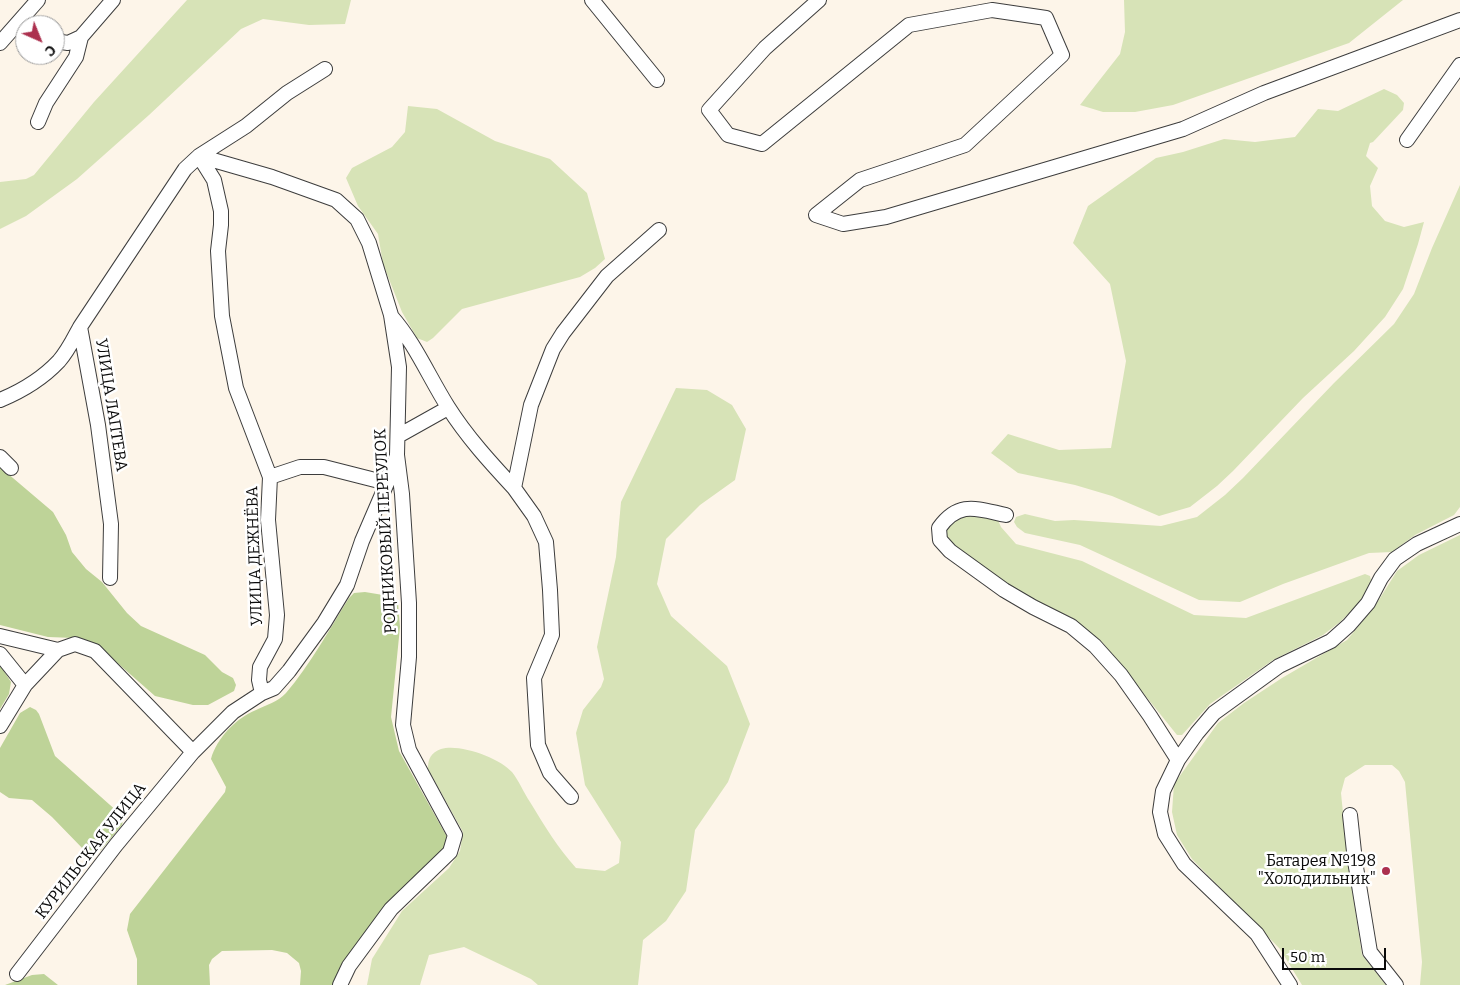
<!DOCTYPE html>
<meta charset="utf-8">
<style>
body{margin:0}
#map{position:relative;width:1460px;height:985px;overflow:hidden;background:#fdf5e9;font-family:Bitter,serif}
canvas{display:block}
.north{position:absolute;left:15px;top:15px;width:50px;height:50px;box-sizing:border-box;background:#fff;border:1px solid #9d9d9d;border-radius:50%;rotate:136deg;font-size:14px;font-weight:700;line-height:20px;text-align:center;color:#0a0a0a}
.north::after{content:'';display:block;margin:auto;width:18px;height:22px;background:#ac304e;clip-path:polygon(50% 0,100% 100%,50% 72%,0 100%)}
.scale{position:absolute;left:1282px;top:948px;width:104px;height:22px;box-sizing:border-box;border:2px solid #0a0a0a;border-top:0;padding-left:6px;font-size:15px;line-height:18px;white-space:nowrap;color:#0a0a0a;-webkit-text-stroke:4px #fff;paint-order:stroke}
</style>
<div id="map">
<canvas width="1460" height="985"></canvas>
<div class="north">С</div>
<div class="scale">50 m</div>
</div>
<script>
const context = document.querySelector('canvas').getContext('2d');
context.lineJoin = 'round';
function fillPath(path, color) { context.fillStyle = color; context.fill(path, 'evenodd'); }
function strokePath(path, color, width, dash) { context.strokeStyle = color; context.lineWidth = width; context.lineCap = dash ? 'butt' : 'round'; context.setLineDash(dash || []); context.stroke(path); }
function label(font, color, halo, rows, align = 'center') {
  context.font = font + ' Bitter,serif'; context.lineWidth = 5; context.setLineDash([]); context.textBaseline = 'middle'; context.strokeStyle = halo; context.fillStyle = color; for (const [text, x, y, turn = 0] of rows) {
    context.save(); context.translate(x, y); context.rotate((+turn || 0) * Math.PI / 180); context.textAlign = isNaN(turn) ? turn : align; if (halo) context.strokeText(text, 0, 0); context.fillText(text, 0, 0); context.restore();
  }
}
const green = new Path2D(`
 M187 0H351L345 24 309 25 263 19 241 29 149 115 77 179 26 216 0 229V182L26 179 34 175 94 102Z
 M1124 0H1403L1349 43 1173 105 1135 112H1103L1080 105 1120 54 1125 32Z
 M1384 89 1397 95 1404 103 1403 110 1373 142 1370 143 1366 156 1378 168 1370 186 1372 206 1385 221 1404 227 1424 222 1418 244 1403 289 1385 317 1354 351 1303 398 1233 471 1217 486 1190 507 1159 516 1112 496 1075 485 1018 473 991 453 1008 434 1059 450 1111 448 1126 361 1110 284 1073 243 1088 206 1156 158 1183 152 1224 139 1255 142 1295 137 1318 109 1338 111Z
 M408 106 437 109 495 141 550 159 587 193 605 259 595 268 580 277 462 309 433 338 427 342 417 338 402 312 383 264 378 234 358 206 346 178 352 168 392 147 405 132Z
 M1460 185V507L1454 515 1415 535 1392 552 1369 553 1283 584 1240 602 1199 600 1080 545 1025 533 1017 527 1014 522 1016 517 1025 514 1055 521 1074 520 1161 526 1197 517 1225 495 1243 478 1334 383 1394 324 1414 294 1432 248Z
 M676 388 707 390 732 405 746 429 735 480 700 505 666 539 657 584 671 616 727 666 750 724 728 782 695 830 686 891 666 921 643 940 638 985H538L531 979 464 947 429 955 420 985H367L372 959 402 911 449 868 460 851 463 832 428 769C428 758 431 753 441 749 459 743 500 758 512 772 519 781 524 793 530 802 544 825 558 848 576 868L605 871 619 863 621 842 585 785 576 733 583 710 601 687 604 679 597 647 616 557 621 502Z
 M977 512 997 518 1001 527 1016 544 1082 561 1194 615 1246 618 1365 574 1370 576 1371 580 1361 601 1340 622 1323 635 1273 660 1210 704 1182 735H1177L1103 643 1071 617 1037 603 1006 585 953 548 943 537 950 519Z
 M1460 535V985H1420L1422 962 1405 782 1399 771 1392 765H1365L1345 778 1341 793 1348 863 1362 955 1386 985H1302L1280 949 1192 859 1177 835 1172 812 1174 784 1218 723 1244 703 1282 678 1347 640 1375 606 1397 571 1419 555Z`);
const forest = new Path2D(`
 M0 467 53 512 66 535 72 552 86 569 102 582 127 613 141 626 205 655 222 672 233 678 236 685 234 691 208 705H193L155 696 97 645 75 638 48 637 0 625Z
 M365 592 389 596 398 603 400 627 391 717 399 751 447 837 445 848 335 985H300L301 971 299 963 287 953 272 950 222 951 212 959 209 965 210 985H137V959L127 930 130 914 225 792 226 787 211 759C217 738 235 719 256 710 266 705 278 702 286 693 310 665 329 630 349 598L354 593Z
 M0 665 11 682 9 694 0 709Z
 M30 707 36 710 39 714 55 756 119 813 123 820 122 825 101 850 94 853 85 851 52 817 32 800 9 798 0 792V748L20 713Z
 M44 974 58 985H5L32 975Z`);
const minor = new Path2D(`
 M592 0 657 80
 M819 0 765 48 709 110 728 135 762 144 909 25 992 10 1046 18 1062 55 965 145 860 180 816 215 843 224 886 217 1183 129 1264 93 1460 20
 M55 41 68 43 81 37 113 0
 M0 43 38 0
 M38 122 46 103 76 57 81 37
 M1407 140 1460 65
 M199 156 272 177 336 200 357 219 369 243 391 315 399 367 397 455 402 494 409 603V657L403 725 409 750 455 835 450 852 391 909 349 966 340 985
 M391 316C415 343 429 377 448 407 467 437 490 462 514 488
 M0 400C22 391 43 378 59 361 68 351 74 338 80 327
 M398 436 448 408
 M0 457 11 468
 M270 477 300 467H324L387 483
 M1006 515C977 509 959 500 939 528L940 540 950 551 1004 590 1033 607 1071 626 1095 646 1121 675 1150 716 1178 760
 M110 578 111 524 98 425 80 327 185 169 199 156 246 126 287 93 325 69
 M0 636 58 650 75 644 95 651 193 752
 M0 654 25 685
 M262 693 274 688 289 671 324 623 347 585 362 541 387 483 396 458
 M0 726 25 685 58 650
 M571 797 550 773 538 745 534 678 552 635 550 590 546 542 534 516 514 488 531 405 553 349 563 333 607 276 659 230
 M1350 815 1355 861 1370 952 1396 985
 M17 974 116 845 193 752 233 712 262 693 259 680 260 667 275 639 277 615 268 520 270 477 236 388 222 316 218 251 221 225V211L214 180 199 156
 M1290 985 1257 934 1184 864 1165 834 1160 812 1163 791 1178 760 1197 733 1214 713 1279 666 1331 641 1349 625 1368 603 1381 578 1395 559 1417 544 1460 524`);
const markers = [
 [1386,871,5,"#ac304e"]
];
const streetNames = [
 ["УЛИЦА ЛАПТЕВА",111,405,81],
 ["РОДНИКОВЫЙ ПЕРЕУЛОК",386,531,-93],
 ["УЛИЦА ДЕЖНЁВА",255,556,-92],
 ["КУРИЛЬСКАЯ УЛИЦА",91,851,-52]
];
const poiNames = [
 ["Батарея №198",1376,862],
 ["\"Холодильник\"",1376,880]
];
fillPath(green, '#d7e3b7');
fillPath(forest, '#bed398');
strokePath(minor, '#3d3d3d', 16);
strokePath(minor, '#fff', 14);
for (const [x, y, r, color] of markers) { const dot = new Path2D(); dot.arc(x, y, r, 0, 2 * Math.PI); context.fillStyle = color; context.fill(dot); strokePath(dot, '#fff', 2); }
label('16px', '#0a0a0a', '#fff', streetNames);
label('16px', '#0a0a0a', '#fff', poiNames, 'right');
</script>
